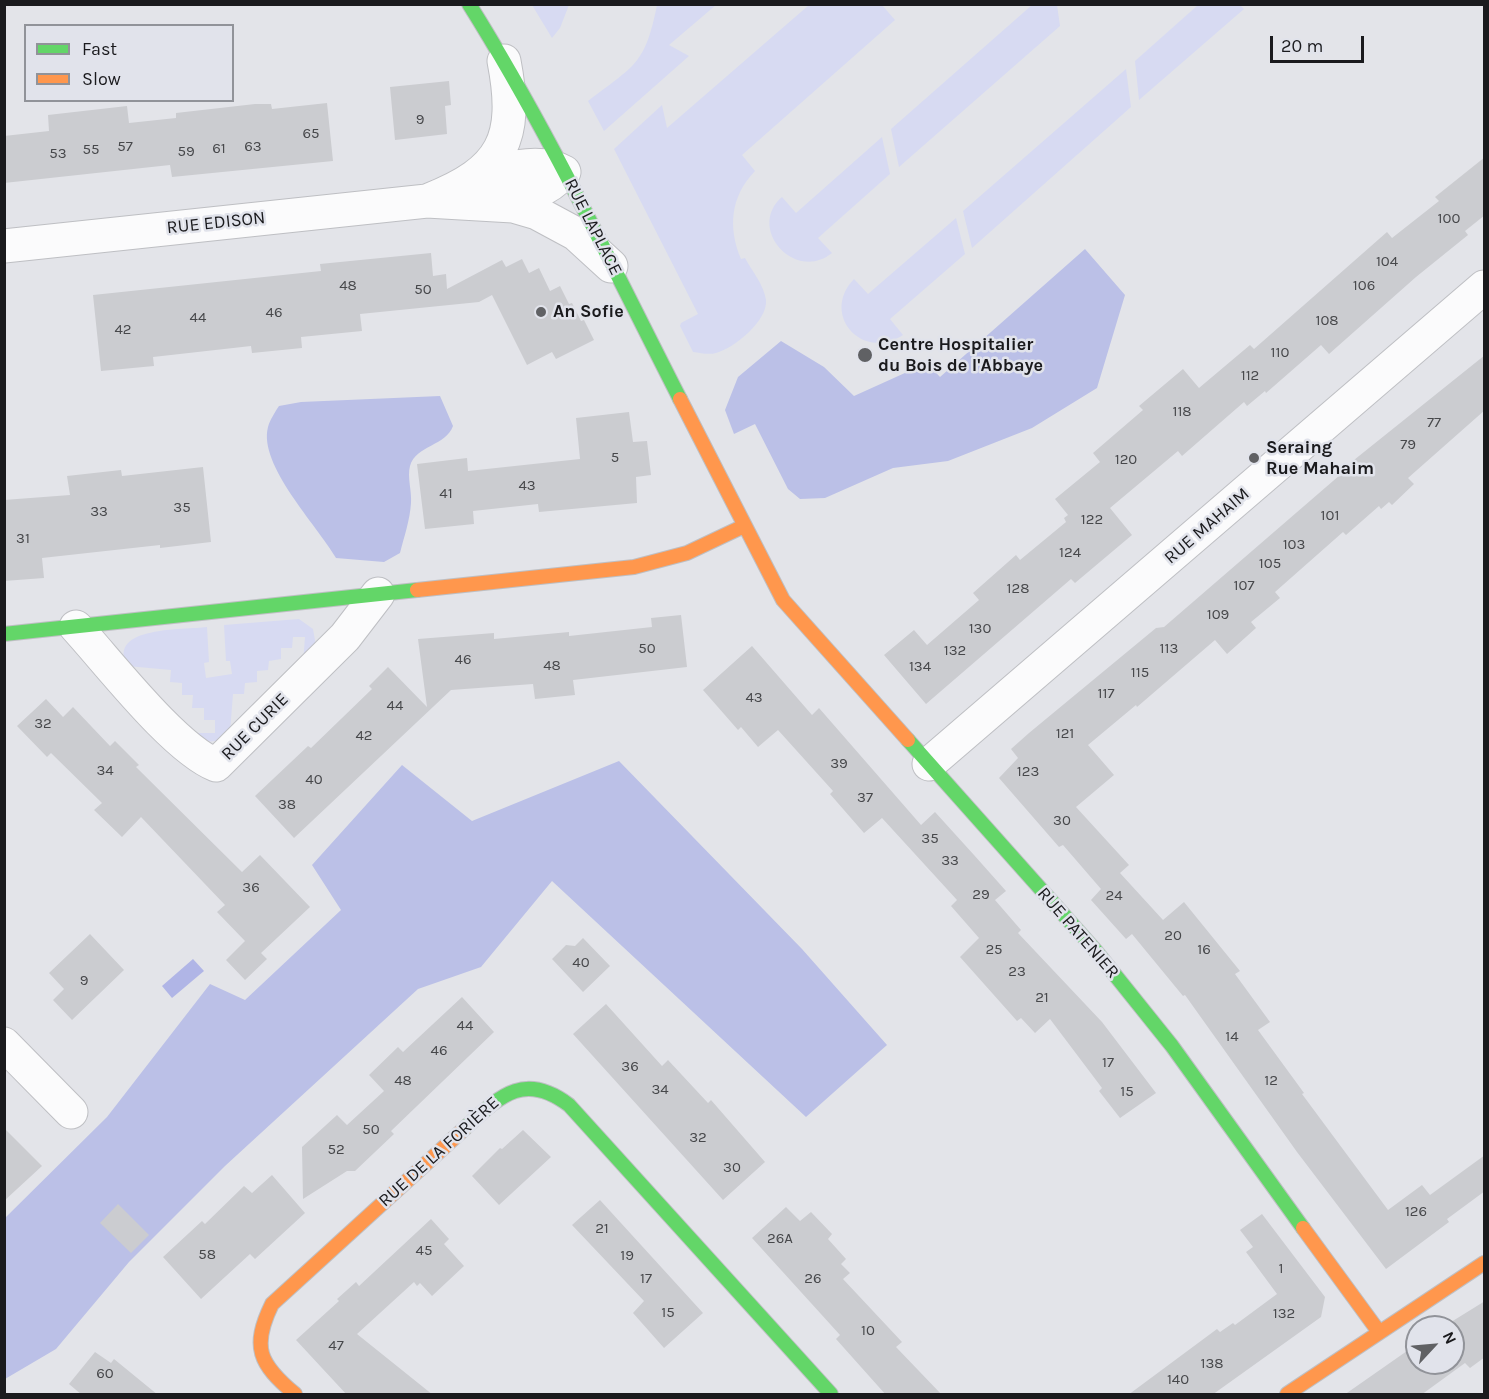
<!DOCTYPE html>
<meta charset="utf-8">
<style>
body{margin:0}
#map{position:relative;width:1489px;height:1399px;overflow:hidden;background:#e3e4e9;font-family:Karla,sans-serif}
canvas{display:block}
.frame{position:absolute;inset:0;border:6px solid #1a1a1d;pointer-events:none}
.legend{position:absolute;left:24px;top:24px;width:210px;height:78px;box-sizing:border-box;background:#e1e3eb;border:2px solid #919399;margin:0;padding:8px 10px;list-style:none;font-size:18px;color:#1a1a1d}
.legend li{display:flex;align-items:center;gap:12px;height:30px}
.legend b{width:30px;border:2px solid #919399}
.north{position:absolute;left:1405px;top:1315px;width:60px;height:60px;box-sizing:border-box;background:#e1e3eb;border:2px solid #919399;border-radius:50%;rotate:64deg;font-size:16px;font-weight:700;line-height:24px;text-align:center;color:#1a1a1d}
.north::after{content:'';display:block;margin:auto;width:21px;height:27px;background:#606164;clip-path:polygon(50% 0,100% 100%,50% 72%,0 100%)}
.scale{position:absolute;left:1270px;top:36px;width:94px;height:27px;box-sizing:border-box;border:3px solid #1a1a1d;border-top:0;padding-left:8px;font-size:18px;line-height:21px;white-space:nowrap;color:#1a1a1d;-webkit-text-stroke:4px #e1e3eb;paint-order:stroke}
</style>
<div id="map">
<canvas width="1489" height="1399"></canvas>
<div class="frame"></div>
<ul class="legend">
<li><b style="height:8px;background:#63d668"></b>Fast</li>
<li><b style="height:8px;background:#ff974d"></b>Slow</li>
</ul>
<div class="north">N</div>
<div class="scale">20 m</div>
</div>
<script>
const context = document.querySelector('canvas').getContext('2d');
context.lineJoin = 'round';
function fillPath(path, color) { context.fillStyle = color; context.fill(path, 'evenodd'); }
function strokePath(path, color, width, dash) { context.strokeStyle = color; context.lineWidth = width; context.lineCap = dash ? 'butt' : 'round'; context.setLineDash(dash || []); context.stroke(path); }
function label(font, color, halo, rows, align = 'center') {
  context.font = font + ' Karla,sans-serif'; context.lineWidth = 5; context.setLineDash([]); context.textBaseline = 'middle'; context.strokeStyle = halo; context.fillStyle = color; for (const [text, x, y, turn = 0] of rows) {
    context.save(); context.translate(x, y); context.rotate((+turn || 0) * Math.PI / 180); context.textAlign = isNaN(turn) ? turn : align; if (halo) context.strokeText(text, 0, 0); context.fillText(text, 0, 0); context.restore();
  }
}
const green = new Path2D(`
 M532 5H569L560 28 552 38Z
 M657 5H716L669 45 689 56 604 131 588 101C635 65 645 65 657 5Z
 M809 5H882L895 20 742 155 755 171C730 197 728 228 741 259L745 258C752 271 764 285 766 300 768 320 735 348 716 353 709 355 701 353 693 352L680 326 681 323 698 314 614 149 662 105 667 128Z
 M1032 5H1057L1060 26 899 167 891 129Z
 M1198 5H1240L1244 9 1139 100 1135 61Z
 M1126 69 1131 107 972 248 963 211Z
 M882 137 890 174 818 238 832 253C795 283 746 228 782 197L796 213Z
 M956 218 965 254 890 319 903 335C862 362 820 314 854 279L868 294Z
 M299 619 313 629 316 646 303 663 305 637H293L292 648H281V659L269 661 268 670 257 671V682L245 683 244 694H233L230 732C214 745 208 744 191 733H215V720H204V708H192L193 695H182V683L170 682 171 670 127 666C107 626 184 630 207 627L209 662 204 663 206 678 232 674 230 661H226L224 625Z`);
const forest = new Path2D(`
 M1085 249 1125 295 1097 388 1032 428 948 461 893 468 825 498 800 499 788 489 755 424 734 434 725 410 738 377 781 341 824 367 854 396 927 363 940 377Z
 M440 396 453 426C446 446 416 445 410 466 407 477 412 491 411 503 410 520 404 537 400 553L384 562 336 558C317 525 258 465 268 427 270 420 275 412 279 406L301 402Z
 M619 761 802 949 887 1045 806 1117 552 881 481 967 418 989 225 1166 129 1262 56 1349 5 1379V1218L107 1117 210 984 245 1000 341 910 312 865 402 765 472 821Z`);
const water = new Path2D(`
 M193 959 204 971 172 998 162 986Z`);
const building = new Path2D(`
 M449 81 451 105 445 106 447 134 395 140 390 87Z
 M327 103 333 161 172 177 170 165 4 183V136L49 131 48 115 127 106 129 123 176 118V113L255 104H271L272 109Z
 M1485 157V215L1465 231 1468 235 1416 277 1329 354 1321 345 1266 393 1265 391 1247 406 1244 402 1182 456 1178 451 1110 508 1132 535 1075 583 1071 579 926 704 884 655 914 630 927 645 979 600 973 593 1016 555 1020 560 1066 522 1064 518 1068 515 1055 499 1100 462 1093 453 1143 410 1139 406 1183 369 1199 388 1250 345 1254 349 1387 232 1392 238 1439 201 1435 197Z
 M431 253 433 276 446 274 447 289 502 260 506 267 522 259 529 273 539 268 550 291 560 286 569 304 572 303 581 321 584 320 594 340 556 359 552 352 527 365 492 295 479 302 360 314 362 331 301 337 302 348 252 353 251 346 153 357 154 366 101 371 93 295 321 271 320 264Z
 M1485 355V410L1408 478 1414 484 1392 505 1389 502 1381 509 1379 506 1346 535 1343 532 1275 592 1280 598 1251 622 1256 628 1227 654 1215 640 1137 707 1136 705 1088 745 1114 775 1076 807 1129 865 1120 873 1163 920 1184 902 1240 971 1235 974 1270 1022 1258 1030 1304 1093 1302 1094 1388 1210 1422 1185 1430 1195 1485 1155V1191L1447 1219 1449 1222 1386 1269 1297 1152 1185 995 1183 996 1132 934 1126 939 1091 900 1101 889 1063 845 1059 847 999 778 1018 758 1011 749 1029 733 1156 628 1164 627 1355 462 1354 460Z
 M629 412 633 442 647 441 651 475 636 477 637 503 539 512 538 504 473 511 474 524 425 529 417 464 467 458 468 471 580 459 576 418Z
 M203 467 211 542 160 548V545L42 558 44 578 4 581V500L70 495 67 476 121 470 122 476Z
 M681 615 687 667 573 680 575 695 535 699 533 684 451 690 294 838 255 796 308 746 311 748 372 689 369 686 388 667 427 707 418 639 494 633V639L569 632V636L652 627 651 618Z
 M752 646 812 715 819 708 921 825 935 812 974 855 1006 891 995 900 1021 930 1018 933 1102 1022 1156 1093 1120 1118 1099 1091 1102 1088 1050 1019 1035 1033 1021 1018 1017 1021 960 957 979 938 951 906 957 900 882 818 864 833 830 794 833 791 778 730 758 747 741 727 738 730 703 690Z
 M46 699 63 717 73 707 110 746 115 741 139 765 136 767 242 872 260 855 310 907 261 953 267 959 245 980 226 960 245 941 217 912 225 905 141 817 122 837 94 810 102 803 51 753 47 757 17 726Z
 M90 934 124 970 72 1020 53 1000 64 989 49 973Z
 M583 938 610 966 583 992 552 959 566 945 575 946Z
 M462 997 494 1032 391 1131 394 1134 355 1171H347L303 1199 302 1147 337 1115 347 1125 384 1091 369 1075 398 1047 403 1052Z
 M606 1004 662 1066 668 1060 708 1103 711 1100 765 1162 723 1200 573 1034Z
 M4 1128 42 1166 4 1201Z
 M523 1130 551 1157 499 1205 472 1176 500 1148 502 1149Z
 M272 1175 305 1213 255 1259 250 1254 201 1299 163 1257 202 1221 205 1224 244 1186 252 1193Z
 M600 1200 703 1313 664 1348 633 1313 644 1301 572 1225Z
 M118 1204 149 1235 131 1253 100 1223Z
 M786 1207 800 1221 811 1212 832 1234 828 1239 846 1259 841 1264 850 1273 843 1279 902 1342 896 1347 942 1395H886L836 1339 840 1335 752 1238Z
 M1262 1214 1325 1297 1321 1317 1212 1395H1128L1217 1329 1220 1332 1233 1323 1235 1325 1277 1294 1246 1252 1253 1247 1240 1230Z
 M431 1219 449 1239 444 1244 464 1266 432 1296 420 1283 417 1286 414 1282 357 1334 433 1395H347L296 1340 339 1301 337 1299 356 1282 359 1286Z
 M1485 1301V1357L1470 1368 1465 1363 1421 1395H1344L1417 1344V1363H1453V1327H1443Z
 M95 1352 111 1363 114 1359 158 1395H82L69 1384Z`);
const street = new Path2D(`
 M473 180C501 170 537 157 564 172 547 192 523 198 498 202
 M429 200C503 171 519 139 504 61
 M4 246 427 201 513 206 537 213 576 234 611 266
 M76 627C109 663 174 748 216 765L345 637 378 594
 M929 764 1484 287
 M4 1044 71 1112`);
const fast = new Path2D(`
 M469 4C548 130 612 266 680 399
 M4 634 417 590
 M908 740 1095 950 1172 1046 1303 1228
 M465 1128C500 1096 524 1071 569 1105L831 1394`);
const slow = new Path2D(`
 M680 399 783 600 908 740
 M417 590 634 567 687 553 744 526
 M1303 1228 1379 1332
 M295 1394C259 1364 251 1347 272 1304L465 1128
 M1287 1394 1484 1263`);
const markers = [
 [541,312,6,"#606164"],
 [865,355,8,"#606164"],
 [1254,458,6,"#606164"]
];
const numberNames = [
 ["9",420,120],
 ["65",311,134],
 ["57",125,147],
 ["63",253,147],
 ["61",219,149],
 ["55",91,150],
 ["59",186,152],
 ["53",58,154],
 ["100",1449,219],
 ["104",1387,262],
 ["48",348,286],
 ["106",1364,286],
 ["50",423,290],
 ["46",274,313],
 ["44",198,318],
 ["108",1327,321],
 ["42",123,330],
 ["110",1280,353],
 ["112",1250,376],
 ["118",1182,412],
 ["77",1434,423],
 ["79",1408,445],
 ["5",615,458],
 ["120",1126,460],
 ["43",527,486],
 ["41",446,494],
 ["35",182,508],
 ["33",99,512],
 ["101",1330,516],
 ["122",1092,520],
 ["31",23,539],
 ["103",1294,545],
 ["124",1070,553],
 ["105",1270,564],
 ["107",1244,586],
 ["128",1018,589],
 ["109",1218,615],
 ["130",980,629],
 ["50",647,649],
 ["113",1169,649],
 ["132",955,651],
 ["46",463,660],
 ["48",552,666],
 ["134",920,667],
 ["115",1140,673],
 ["117",1106,694],
 ["43",754,698],
 ["44",395,706],
 ["32",43,724],
 ["121",1065,734],
 ["42",364,736],
 ["39",839,764],
 ["34",105,771],
 ["123",1028,772],
 ["40",314,780],
 ["37",865,798],
 ["38",287,805],
 ["30",1062,821],
 ["35",930,839],
 ["33",950,861],
 ["36",251,888],
 ["29",981,895],
 ["24",1114,896],
 ["20",1173,936],
 ["25",994,950],
 ["16",1204,950],
 ["40",581,963],
 ["23",1017,972],
 ["9",84,981],
 ["21",1042,998],
 ["44",465,1026],
 ["14",1232,1037],
 ["46",439,1051],
 ["17",1108,1063],
 ["36",630,1067],
 ["48",403,1081],
 ["12",1271,1081],
 ["34",660,1090],
 ["15",1127,1092],
 ["50",371,1130],
 ["32",698,1138],
 ["52",336,1150],
 ["30",732,1168],
 ["126",1416,1212],
 ["21",602,1229],
 ["26A",780,1239],
 ["45",424,1251],
 ["58",207,1255],
 ["19",627,1256],
 ["1",1281,1269],
 ["17",646,1279],
 ["26",813,1279],
 ["15",668,1313],
 ["132",1284,1314],
 ["10",868,1331],
 ["47",336,1346],
 ["138",1212,1364],
 ["60",105,1374],
 ["140",1178,1380]
];
const streetNames = [
 ["RUE EDISON",216,223,-6],
 ["RUE LAPLACE",593,227,63],
 ["RUE MAHAIM",1207,526,-41],
 ["RUE CURIE",255,727,-45],
 ["RUE PATENIER",1078,933,49],
 ["RUE DE LA FORIÈRE",439,1152,-42]
];
const poiNames = [
 ["An Sofie",553,312],
 ["Centre Hospitalier",878,345],
 ["du Bois de l'Abbaye",878,366],
 ["Seraing",1266,448],
 ["Rue Mahaim",1266,469]
];
fillPath(green, '#d7daf2');
fillPath(forest, '#bbc0e7');
fillPath(water, '#b0b5e6');
fillPath(building, '#cbccd0');
strokePath(street, '#bebfc3', 35);
strokePath(fast, '#bebfc3', 16);
strokePath(slow, '#bebfc3', 16);
strokePath(street, '#fbfbfc', 33);
strokePath(fast, '#63d668', 14);
strokePath(slow, '#ff974d', 14);
for (const [x, y, r, color] of markers) { const dot = new Path2D(); dot.arc(x, y, r, 0, 2 * Math.PI); context.fillStyle = color; context.fill(dot); strokePath(dot, '#e1e3eb', 2); }
label('15px', '#47484b', null, numberNames);
label('18px', '#1a1a1d', '#e1e3eb', streetNames);
label('bold 18px', '#1a1a1d', '#e1e3eb', poiNames, 'left');
</script>
